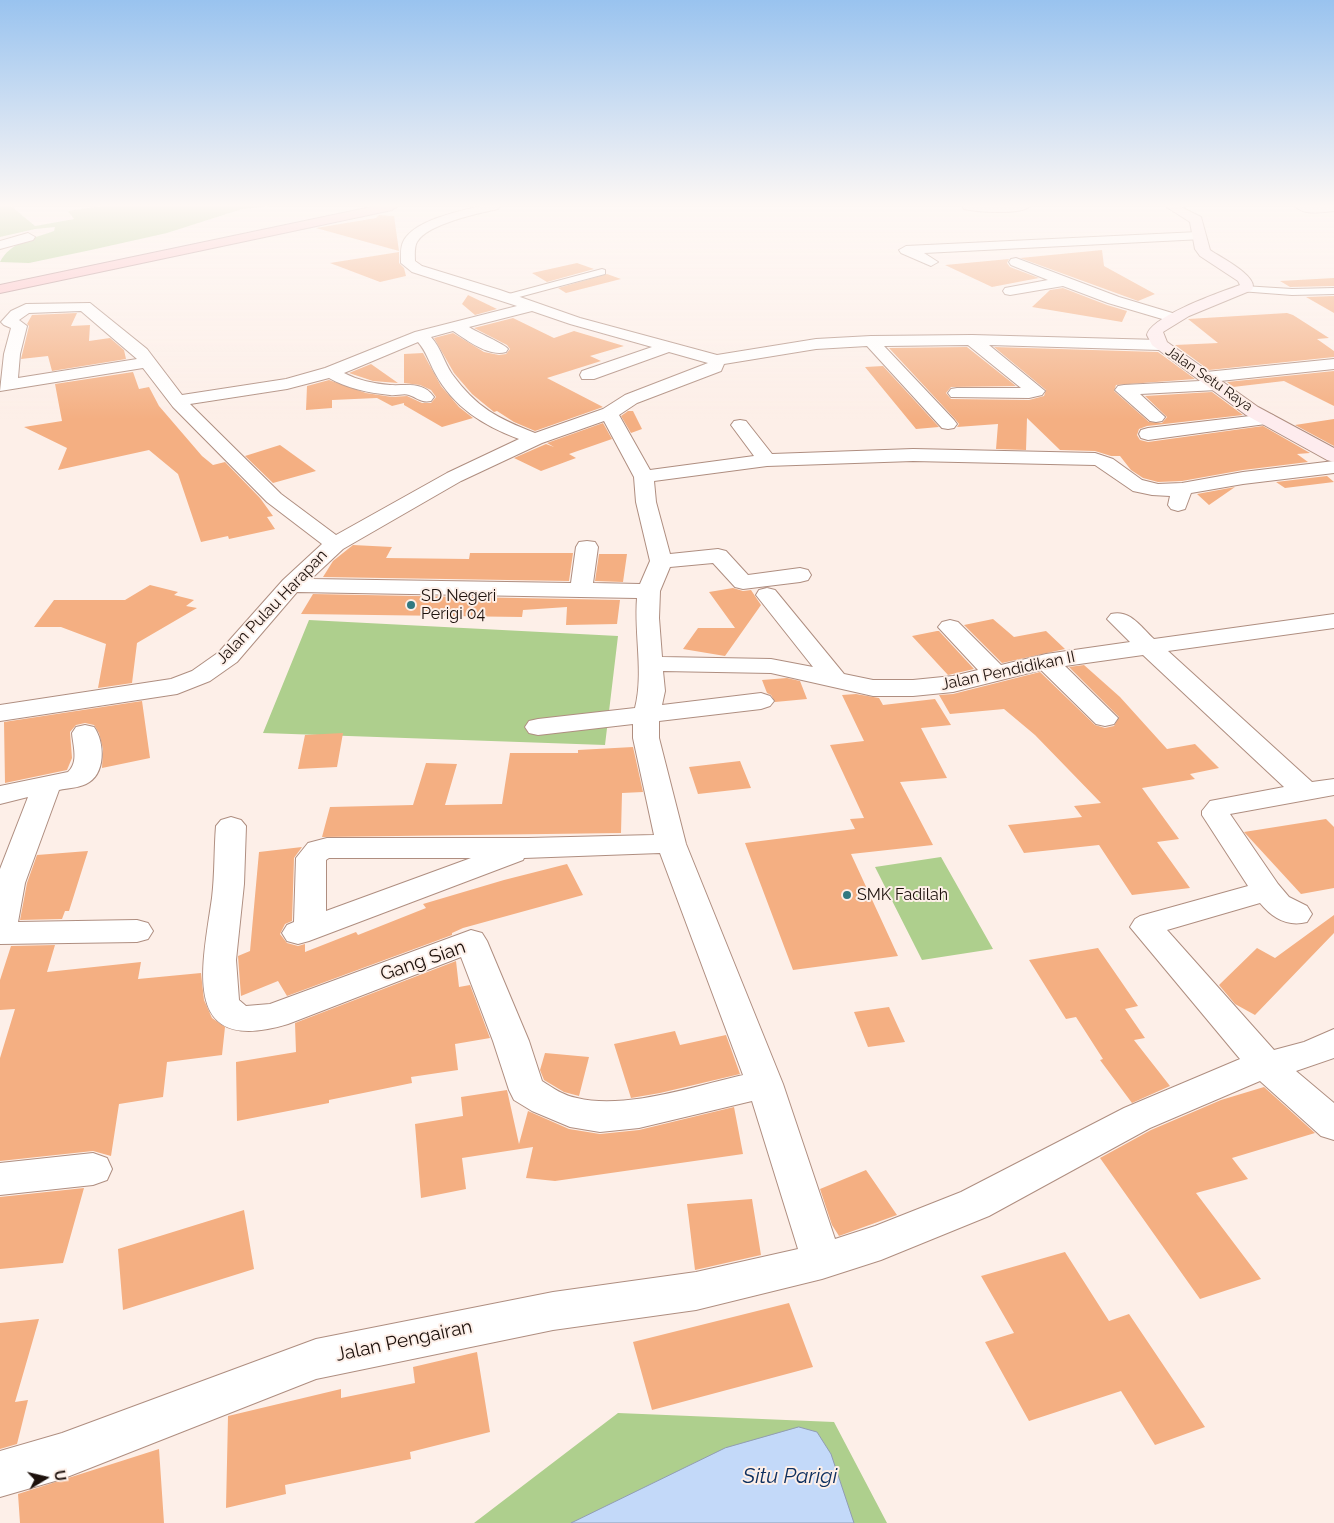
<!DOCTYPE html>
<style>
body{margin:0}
#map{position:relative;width:1334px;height:1523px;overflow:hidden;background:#fdefe8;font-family:Raleway,sans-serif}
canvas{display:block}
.north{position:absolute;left:20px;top:1453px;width:50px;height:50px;-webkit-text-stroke:4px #fdefe8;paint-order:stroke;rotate:81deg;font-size:14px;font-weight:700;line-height:20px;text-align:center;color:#1d110c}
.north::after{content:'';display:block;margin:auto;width:18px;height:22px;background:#1d110c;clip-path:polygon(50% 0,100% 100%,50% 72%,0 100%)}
</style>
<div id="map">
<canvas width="1334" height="1523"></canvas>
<div class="north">U</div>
</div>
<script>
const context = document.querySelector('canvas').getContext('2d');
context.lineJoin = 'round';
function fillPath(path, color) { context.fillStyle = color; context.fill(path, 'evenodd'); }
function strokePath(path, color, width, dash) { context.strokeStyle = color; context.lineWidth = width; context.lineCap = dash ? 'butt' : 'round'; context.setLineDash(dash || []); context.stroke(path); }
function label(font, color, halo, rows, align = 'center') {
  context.font = font + ' Raleway,sans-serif'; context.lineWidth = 4; context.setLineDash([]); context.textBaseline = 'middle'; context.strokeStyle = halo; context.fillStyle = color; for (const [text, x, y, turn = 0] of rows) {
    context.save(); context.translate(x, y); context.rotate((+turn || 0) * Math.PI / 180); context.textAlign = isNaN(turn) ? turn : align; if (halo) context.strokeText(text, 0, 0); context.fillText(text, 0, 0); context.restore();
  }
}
const green = new Path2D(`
 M0 206H11L35 226 74 219 68 211 102 206H271L242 209 167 233 91 250 29 263 0 262C10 242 35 238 54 231L55 227 35 229 0 237Z
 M309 620 618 636 605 745 263 733Z
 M941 857 993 949 922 960 875 867Z
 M618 1413 834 1422 887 1523H474Z`);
const water = new Path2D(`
 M799 1427 817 1432 831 1454 854 1523H571L725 1448Z`);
const building = new Path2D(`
 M379 215 394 216 399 251 316 228 376 218Z
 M1102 250 1104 266 1155 294 1138 301 1020 258Z
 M399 252V263L404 268 406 276 380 282 330 263Z
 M1009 259 1007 263 1010 267 1039 278 992 287 945 265Z
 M577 263 594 269 547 282 532 273Z
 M607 274 621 279 566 293 558 288Z
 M1334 278V286L1290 287 1280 281Z
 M1063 288 1107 305 1127 311 1122 322 1032 307 1050 290Z
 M468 295 497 309 475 315 462 304Z
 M1334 296V313L1306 297Z
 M77 313 71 326 90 325 89 341 110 338 124 350 126 359 52 371 48 356 21 359 29 326 27 324 32 315Z
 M1287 313 1293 315 1329 338 1317 339 1334 351V357L1209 370 1175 345 1218 343 1188 319Z
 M513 318 554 338 574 331 624 346 590 356 601 361 547 378 603 407 535 431 514 422 497 411 494 412 472 394 454 373 434 338 453 333 484 352 499 355 506 354 510 349 507 345 474 328Z
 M967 347 1016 386 951 387 946 393 951 399 1029 400 1044 396 1046 390 994 347 1158 352 1195 379 1116 385 1114 391 1149 422 1162 423 1167 417 1145 396 1212 392 1243 415 1147 426 1139 429 1137 435 1140 440 1148 442 1263 426 1310 453 1297 454 1308 462 1243 470 1182 481 1158 482 1143 478 1131 470 1120 456H1111L1095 451 1060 450 1027 418 1026 450 996 449 998 424 957 427 959 424 955 419 889 348Z
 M423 353 441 386 459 407 473 418 442 427 404 405V403L392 406 377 398 332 400V408L306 410 307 386 329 380 366 393 392 397 407 396 422 403H431L436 397 431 390 420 385 404 383V354Z
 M371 364 398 383 373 381 349 373Z
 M883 366 939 427 916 429 865 367Z
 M1334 371V406L1284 381 1233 387 1227 382Z
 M133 372 139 389 149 387 159 406 202 456 213 465 225 462 260 498 273 516 267 517 275 529 229 539 228 536 201 542 178 474 149 450 58 470 67 448 24 427 62 421 55 384Z
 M628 411H633L642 429 631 433 621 416Z
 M1334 419V446L1295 425Z
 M603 423 612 439 569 454 576 458 541 471 514 458 546 444 554 447 547 443Z
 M280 445 316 471 273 483 245 456Z
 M1327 476 1334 482 1285 488 1276 482Z
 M1235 487 1209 505 1197 494Z
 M353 545 392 547 386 558 469 559 470 553H573L569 581 323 577 333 561Z
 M599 554H627L623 582 595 581Z
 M150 585 178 592 174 595 194 600 186 606 197 608 137 643 132 683 98 688 106 644 61 627H34L54 600H125Z
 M733 588 743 591 751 590 761 605 725 656 683 649 698 628H735L709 592Z
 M313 594 620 600 617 624 566 625 567 607 523 610 522 617 301 614Z
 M993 619 1014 637 1046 631 1065 649 1002 663 964 625Z
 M937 631H939L974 669 948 675 912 636Z
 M1084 665 1120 697 1167 749 1195 744 1219 768 1190 774 1195 779 1142 788 1179 839 1157 842 1190 888 1132 895 1099 845 1024 853 1008 825 1082 817 1074 806 1101 803 1035 735 1004 709 950 714 939 695 953 694 1040 672 1095 725 1105 728 1114 726 1119 717 1069 667Z
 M787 678 800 681 807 699 775 702 771 695 767 693 762 680Z
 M856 694 879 698 883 705 935 699 951 725 921 728 947 778 900 782 933 845 851 854 898 956 793 970 745 843 855 829 850 819 864 818 830 745 864 741 842 695Z
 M142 701 150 758 102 768 103 749 99 733 94 725 85 723 76 725 70 732 72 758 67 770 5 783 4 722Z
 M343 733 337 767 298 769 305 735Z
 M633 747 643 792 622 793 621 833 322 837 330 807 413 805 426 763 457 764 445 805 502 804 510 753H578V750Z
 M740 761 751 788 698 794 689 767Z
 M1326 819 1334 827V888L1301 894 1244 832Z
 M302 847 294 858 292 921 285 924 280 934 287 943 298 946 305 944V952L356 932 358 935 426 908 423 904 504 880 567 864 583 895 463 928 452 933V935L287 996 278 981 241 996 238 956 250 951 259 852Z
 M88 851 69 911H65L62 919 20 920 27 883 37 855Z
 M1334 915V933L1255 1015 1235 1004 1219 985 1257 948 1275 958Z
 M55 945 47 972 141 962 138 979 201 973 204 1000 212 1018 225 1027 222 1055 167 1062 163 1097 119 1104 111 1156 93 1151 0 1161V1058L15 1009 0 1010V980L11 946Z
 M1098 948 1138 1006 1125 1009 1145 1038 1134 1040 1170 1086 1132 1103 1100 1060 1103 1059 1076 1017 1066 1019 1029 960Z
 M456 961 459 987 470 985 490 1038 455 1044 458 1070 411 1077 412 1083 329 1100V1103L237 1121 236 1062 296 1052 295 1023Z
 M889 1007 905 1042 868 1047 854 1012Z
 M675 1031 680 1045 726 1035 740 1074 660 1093 631 1098 614 1044Z
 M545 1053 589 1057 579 1096 564 1092 544 1080 540 1070Z
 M1264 1087 1315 1133 1232 1158 1248 1179 1196 1193 1261 1279 1200 1299 1100 1158 1151 1130 1221 1100Z
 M507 1090 519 1144 528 1111 569 1129 600 1134 639 1130 734 1107 743 1154 555 1181 526 1178 533 1147 462 1158 466 1189 421 1198 415 1124 463 1116 461 1097Z
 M866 1170 897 1215 839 1236 832 1225 820 1189Z
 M84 1188 63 1263 0 1269V1197Z
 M752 1199 761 1255 695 1270 687 1204Z
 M244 1210 254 1269 123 1310 118 1249Z
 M1065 1252 1109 1321 1129 1314 1205 1427 1155 1445 1121 1391 1029 1421 985 1342 1014 1333 981 1276Z
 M789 1303 813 1367 652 1410 633 1342Z
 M39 1319 15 1402 28 1400 17 1444 0 1449V1323Z
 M477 1352 490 1432 410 1452 411 1459 285 1485 286 1494 226 1508 228 1416 341 1389V1398L415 1383 413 1367Z
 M159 1449 164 1523H20L18 1494Z`);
const lane = new Path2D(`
 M602 269 605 270V274L508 300 503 297 505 295Z
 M1243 286 1292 289 1334 288V294L1292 295 1240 291V287Z`);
const street = new Path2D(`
 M481 206H500L498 209C479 213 427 224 417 242 414 247 415 256 415 261L422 266 500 290 580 318 717 355 816 339 871 336 972 335 1160 340 1166 342 1168 345 1166 348 1160 350 989 345 1045 391 1042 395 1029 398 951 397 948 393 951 389 957 388H1021L968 345 884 346 954 420 957 424 954 428 948 429 942 428 867 346 816 349 724 364 721 371 637 403 619 415 650 470 754 456 731 425 734 421 740 420 746 421 772 454 913 449 1095 453 1113 459 1142 480 1158 484 1182 483 1243 472 1334 461V473L1243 484 1191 493 1185 509 1178 511 1171 509 1168 505 1170 496 1152 495 1133 491 1095 465 913 461 767 466 654 481 656 502 670 554 718 549 726 551 748 575 800 568 808 570 811 575 808 580 800 582 743 589 735 587 713 563 670 567 660 591 659 618 662 657 771 659 813 667 756 595 759 590 767 588 775 590 844 674 873 680H913L953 676 978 670 938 627 942 622 950 620 958 622 1001 665 1046 654 1130 642 1107 619 1111 614C1130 609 1141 627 1154 639L1334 614V628L1168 651 1312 782 1334 779V795L1230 814 1278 884 1289 897 1307 906 1312 914 1307 922C1288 927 1272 918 1260 903L1167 930 1274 1050 1304 1042 1334 1029V1058L1296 1071 1334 1103V1140L1321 1136 1260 1081 1150 1128 989 1216 881 1260 822 1279 696 1310 553 1330 316 1379 62 1479 0 1497V1451L62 1433 316 1339 553 1292 696 1272 798 1249 752 1101 639 1128 600 1132 570 1127 532 1111 514 1100 509 1090 493 1041 461 957 288 1024C180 1057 202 967 212 898 215 874 214 850 216 826L221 820 231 817 241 820 246 826 244 884 236 960 239 1000 246 1006 270 1004 471 930 482 933 487 941 529 1041 542 1081C553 1088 564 1096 577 1098 625 1110 695 1086 743 1075L660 853 524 858 523 860 309 941 298 944 287 941 282 933 287 925 294 922 296 858 308 843 327 838H528L654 835 633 738V724L538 735 529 733 525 727 529 721 538 719 635 708C644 673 634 634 637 598L297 592 237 662 210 681 177 694 0 721V705L171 679 192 671 219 652 283 580 322 544 267 502 173 407 143 368 0 391 4 354 11 328 4 325 1 322 11 311 26 304 90 303 147 349 182 395 286 379 325 368 415 332 517 306 412 272 401 263C401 255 400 247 404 240 416 220 459 211 481 206ZM81 311 137 359 18 378 20 354 27 326 19 320 29 313ZM532 311 570 324 652 347 582 371 580 375 582 379H594L669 352 708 363 625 395 603 409 535 433C497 418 477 408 452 374 444 362 441 348 431 337L453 331C467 340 488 357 506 352L508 349C505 344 476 332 469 327ZM418 342C426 351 429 362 435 373 453 407 484 426 519 439L447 473 336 535 281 494 190 404 287 389 329 378C346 388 369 393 390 395 396 396 404 393 409 395 418 398 421 403 431 401L434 397C423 381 406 386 390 385 375 384 357 380 344 373ZM604 421 634 477 636 502 650 561 640 584 593 583 598 547 595 542 587 541 579 542 576 547 571 583 311 579 343 549 461 481 542 443ZM1143 655 1284 787 1210 801 1202 811V815L1248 886 1140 916 1135 919 1130 927 1240 1059 1124 1108 961 1192 875 1226 835 1239 783 1084 686 844 659 738V721L761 709 770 706 774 701 770 696 761 693 662 705 665 691 663 671 771 673 873 696H913L953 692 1041 670 1096 724 1105 726 1114 724 1118 718 1065 666ZM329 858H471L326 911V860Z
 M962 206H1030C1022 215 976 212 964 209Z
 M1295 206H1334V211C1322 212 1304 216 1295 206Z
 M1198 232 1203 233 1205 236 1203 239 924 253 938 262 931 266 901 253 899 250 906 246Z
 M28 233 35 237 33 240 0 249V241Z
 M1016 258 1119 297 1179 315 1182 318 1179 321H1169L1108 303 1063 286 1010 295 1005 294 1003 291 1005 288 1048 280 1011 265 1009 262 1011 259Z
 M1334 359V369L1220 381 1226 385 1223 389 1217 390 1140 394 1165 417 1162 421 1156 422 1150 421 1115 390 1118 386 1124 385 1200 381 1197 377 1200 373 1206 372Z
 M1267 414 1273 415 1276 419 1273 423 1148 440 1141 438 1139 434 1141 430 1148 428Z
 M85 725 94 727C105 742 106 775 86 784 78 788 68 788 59 790L25 883 18 922 137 920 148 923 153 931 148 939 137 942 0 944V869L28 797 0 804V786L68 772C79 762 73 746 72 733L76 727Z
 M93 1153 107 1158 112 1169 107 1180 93 1185 0 1195V1163Z`);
const secondary = new Path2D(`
 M1165 206H1179L1201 217 1210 250C1220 257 1260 277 1252 290L1189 316 1163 332 1167 342 1258 407 1334 448V462L1327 460 1246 415 1152 345 1147 335C1151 316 1221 292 1240 285L1238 281 1200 256 1195 249 1190 222Z`);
const highway = new Path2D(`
 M376 206H398L392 210 0 293V285Z`);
const markers = [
 [411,605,5,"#317981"],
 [847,895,5,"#317981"]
];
const farStreetnames = [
 ["Jalan Setu Raya",1209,379,35]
];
const poiNames = [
 ["SD Negeri",421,596],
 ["Perigi 04",421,614],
 ["SMK Fadilah",857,895]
];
const streetNames = [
 ["Jalan Pulau Harapan",272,607,-46],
 ["Jalan Pendidikan II",1008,671,-12]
];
const nearStreetnames = [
 ["Gang Sian",423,961,-19],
 ["Jalan Pengairan",404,1341,-12]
];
const nearWaternames = [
 ["Situ Parigi",790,1477]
];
fillPath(green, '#aecf8d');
fillPath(water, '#c3d9f9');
strokePath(water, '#919db2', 1);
fillPath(building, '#f4af82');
strokePath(lane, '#af8e80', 2);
strokePath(street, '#af8e80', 2);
strokePath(secondary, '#af8e80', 2);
strokePath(highway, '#af8385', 2);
fillPath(lane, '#fff');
fillPath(street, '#fff');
fillPath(secondary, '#feecee');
fillPath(highway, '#fdc0c6');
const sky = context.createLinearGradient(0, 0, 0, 419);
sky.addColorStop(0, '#99c3ef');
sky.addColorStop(0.49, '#fef8f5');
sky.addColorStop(1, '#fef8f500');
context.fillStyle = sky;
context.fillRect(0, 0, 1334, 419);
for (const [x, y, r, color] of markers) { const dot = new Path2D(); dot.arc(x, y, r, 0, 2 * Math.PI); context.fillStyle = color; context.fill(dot); strokePath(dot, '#fdefe8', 2); }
label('14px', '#1d110c', '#fdefe8', farStreetnames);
label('16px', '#1d110c', '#fdefe8', poiNames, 'left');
label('16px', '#1d110c', '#fdefe8', streetNames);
label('19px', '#1d110c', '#fdefe8', nearStreetnames);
label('italic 21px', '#0e3060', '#fdefe8', nearWaternames);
</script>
